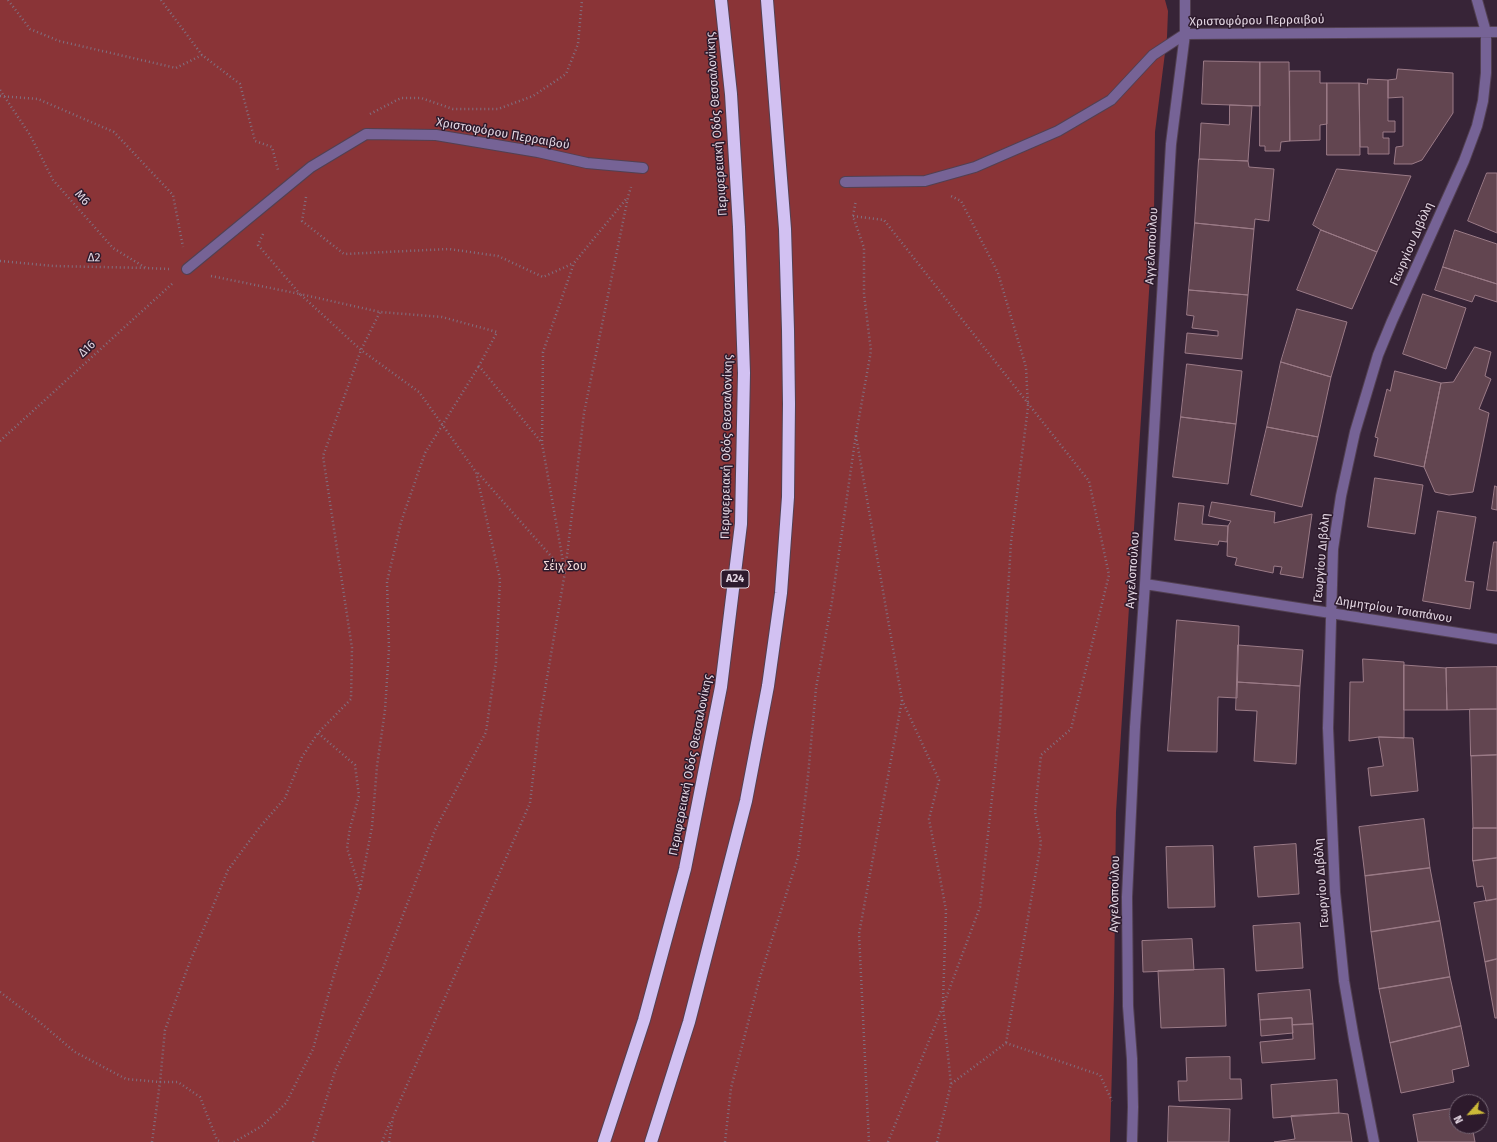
<!DOCTYPE html>
<meta charset="utf-8">
<style>
body{margin:0}
#map{position:relative;width:1497px;height:1142px;overflow:hidden;background:#372437;font-family:"Fira Sans",sans-serif}
canvas{display:block}
.north{position:absolute;left:1449px;top:1094px;width:40px;height:40px;box-sizing:border-box;background:#2d1a2c;border:1px solid #756574;border-radius:50%;rotate:243deg;font-size:11px;font-weight:700;line-height:16px;text-align:center;color:#e2d5e1}
.north::after{content:'';display:block;margin:auto;width:14px;height:18px;background:#ccb938;clip-path:polygon(50% 0,100% 100%,50% 72%,0 100%)}
</style>
<div id="map">
<canvas width="1497" height="1142"></canvas>
<div class="north">N</div>
</div>
<script>
const context = document.querySelector('canvas').getContext('2d');
context.lineJoin = 'round';
function fillPath(path, color) { context.fillStyle = color; context.fill(path, 'evenodd'); }
function strokePath(path, color, width, dash) { context.strokeStyle = color; context.lineWidth = width; context.lineCap = dash ? 'butt' : 'round'; context.setLineDash(dash || []); context.stroke(path); }
function label(font, color, halo, rows, align = 'center') {
  context.font = font + ' "Fira Sans",sans-serif'; context.lineWidth = 3; context.setLineDash([]); context.textBaseline = 'middle'; context.strokeStyle = halo; context.fillStyle = color; for (const [text, x, y, turn = 0] of rows) {
    context.save(); context.translate(x, y); context.rotate((+turn || 0) * Math.PI / 180); context.textAlign = isNaN(turn) ? turn : align; if (halo) context.strokeText(text, 0, 0); context.fillText(text, 0, 0); context.restore();
  }
}
const forest = new Path2D(`
 M0 0H1165L1168 11 1167 37 1155 132 1154 213 1116 812 1114 993 1110 1142H0Z`);
const building = new Path2D(`
 M1204 61 1260 62V106L1202 104Z
 M1260 62H1289L1290 141 1281 142 1280 151H1265V146H1260Z
 M1398 69 1453 73V113L1422 160 1412 164H1394L1396 147 1403 146V97L1388 98V80L1396 79Z
 M1290 71H1320V83H1327V124L1320 125V140L1290 141Z
 M1368 79 1388 80V121H1395V132H1383V138H1389V154H1368V147H1360L1359 83 1367 84Z
 M1327 83H1359L1360 155H1327Z
 M1230 105 1252 106 1248 161 1199 159 1201 123 1229 125Z
 M1199 159 1248 161 1249 167 1274 169 1269 221 1255 219 1254 229 1195 223Z
 M1337 169 1411 176 1377 252 1321 230 1313 225Z
 M1487 173H1497V233L1468 221Z
 M1195 223 1254 229 1248 295 1189 290Z
 M1321 230 1377 252 1352 309 1297 290Z
 M1455 230 1497 244V284L1443 267Z
 M1443 267 1497 284V302L1475 295 1472 302 1435 290Z
 M1189 290 1248 295 1242 359 1185 353 1187 333 1218 336V331L1192 328 1194 316 1187 315Z
 M1423 294 1466 308 1446 369 1403 354Z
 M1297 309 1347 322 1331 377 1281 362Z
 M1475 347 1491 352 1485 376 1491 379 1479 409 1489 413 1473 492 1449 495 1435 492 1424 467 1441 383 1453 382Z
 M1281 362 1331 377 1318 437 1267 427Z
 M1187 364 1242 371 1236 424 1181 417Z
 M1395 371 1441 383 1424 467 1374 456 1378 438 1375 437 1387 389 1390 391Z
 M1181 417 1236 424 1228 484 1173 477Z
 M1267 427 1318 437 1302 507 1251 495Z
 M1375 478 1423 485 1415 534 1368 527Z
 M1495 486 1497 487V510L1492 509Z
 M1212 502 1275 512 1274 523 1312 514 1303 578 1280 574 1282 567 1274 566 1273 573 1235 565 1237 558 1227 556 1228 526 1231 521 1209 516Z
 M1179 503 1204 506 1202 524 1228 526 1227 542 1219 541 1218 545 1175 540Z
 M1438 511 1476 517 1465 581 1474 582 1470 609 1423 601Z
 M1494 542H1497V591L1487 590Z
 M1177 620 1239 626 1237 698 1218 697 1217 752 1168 751Z
 M1238 645 1303 650 1300 686 1237 682Z
 M1363 659 1404 662V738L1379 737 1349 741 1350 682H1363Z
 M1404 665 1446 668 1447 710H1404Z
 M1497 667V709L1447 710 1446 668Z
 M1237 682 1300 686 1296 764 1254 761 1257 711 1236 710Z
 M1470 709H1497V755L1471 756Z
 M1379 737 1413 738 1418 791 1371 796 1368 768 1383 766Z
 M1497 755V828H1473L1471 756Z
 M1424 819 1430 868 1365 876 1359 827Z
 M1473 828H1497V858L1473 861Z
 M1296 844 1299 894 1258 897 1254 847Z
 M1213 846 1215 907 1168 908 1166 847Z
 M1497 858V899L1486 901 1483 886 1477 887 1473 861Z
 M1430 868 1440 921 1371 932 1365 876Z
 M1497 899V959L1485 962 1474 903Z
 M1440 921 1450 977 1379 989 1371 932Z
 M1300 923 1303 968 1256 971 1253 926Z
 M1192 939 1194 970 1143 972 1142 941Z
 M1497 959V1018H1495L1485 962Z
 M1224 969 1226 1026 1161 1028 1158 971Z
 M1450 977 1461 1026 1390 1043 1379 989Z
 M1310 990 1313 1024 1292 1025V1018L1260 1020 1258 994Z
 M1292 1018 1293 1033 1261 1036 1260 1020Z
 M1313 1024 1315 1059 1262 1063 1260 1042 1293 1039 1292 1025Z
 M1461 1026 1469 1066 1452 1070 1454 1082 1401 1093 1390 1043Z
 M1230 1057V1079H1241L1242 1099 1179 1101 1178 1081H1187L1186 1058Z
 M1337 1080 1339 1113 1273 1118 1271 1085Z
 M1169 1106 1230 1109 1229 1142H1168Z
 M1457 1108V1126H1472L1475 1142H1418L1413 1115Z
 M1339 1113 1348 1114 1352 1142H1274L1295 1139 1291 1116Z`);
const path = new Path2D(`
 M8 0 30 29 59 41 176 68 202 55 240 84 255 141 272 147 278 170
 M161 0 202 55
 M0 90 30 135 53 180 113 248 146 268 169 269
 M0 96 38 99 114 132 173 195 183 247
 M370 114 401 98H421L453 109H498L533 96 566 74 578 44 582 0
 M306 197 302 221 344 254 449 249 498 256 543 277 574 263
 M853 216 884 220 1089 481 1109 575 1071 729 1041 755 1035 812 1041 843 1006 1043
 M263 234 258 245 300 294 380 312 442 317 497 332 479 366 542 443
 M0 261 54 266 147 268
 M211 276 300 294 361 350 419 392 476 472 500 579 496 662 486 732 435 830 383 968 335 1071 313 1142
 M856 436 902 700 859 934 869 1142
 M0 441 174 282
 M478 473 564 571
 M564 567 542 443 543 352 574 263 627 198
 M902 700 939 780 929 819 946 910 943 1002
 M360 889 372 827 377 766 385 710 389 649 387 582 401 522 425 453 479 366
 M0 992 37 1020 75 1052 126 1079 160 1082H178L200 1097 217 1140 222 1142
 M943 1007 951 1084
 M152 1142 160 1082 165 1030 189 964 228 870 259 828 285 798 302 757 318 733 351 699 352 648 323 456 361 350 380 312
 M234 1142 262 1126 286 1103 313 1049 333 978 360 889 347 848 350 828 359 796 355 765 318 733
 M382 1142 391 1120
 M389 1142 393 1117 530 803 539 725 565 572 584 413 628 197 631 187
 M725 1142 731 1088 760 977 798 857 808 776 816 688 832 601 856 434 871 351 864 294V248L853 216 856 200
 M888 1142 943 1006 980 907 1000 724 1011 542 1028 407 1026 367 998 273 961 201 949 195
 M937 1142 951 1084 1006 1043 1100 1075 1112 1101`);
const minor = new Path2D(`
 M845 182 925 181 975 167 1058 131 1111 100 1153 55 1185 34 1497 32
 M187 269 311 167 366 134 436 135 538 152 587 163 643 168
 M1145 584 1497 639
 M1132 1142 1133 1107 1132 1059 1128 1006 1127 897 1135 727 1145 584 1171 144 1185 34V0
 M1374 1142 1354 1039 1344 981 1335 892 1328 728 1333 549 1341 496 1355 432 1378 355 1392 321 1464 161 1477 126 1483 101 1486 73V32L1477 0`);
const highway = new Path2D(`
 M604 1142 644 1020 685 869 721 687 741 524 744 373 739 227 731 94 721 0
 M651 1142 689 1022 746 801 768 686 781 593 788 497 789 404 788 330 785 229 767 0`);
const shields = [
 [735,579,28]
];
const shieldNames = [
 ["Α24",735,579]
];
const streetNames = [
 ["Χριστοφόρου Περραιβού",1257,21,-1],
 ["Περιφερειακή Οδός Θεσσαλονίκης",717,124,-94],
 ["Χριστοφόρου Περραιβού",503,134,10],
 ["Μ6",82,198,49],
 ["Γεωργίου Διβόλη",1412,244,-66],
 ["Αγγελοπούλου",1152,246,-87],
 ["Δ2",94,258,1],
 ["Δ16",87,349,-43],
 ["Περιφερειακή Οδός Θεσσαλονίκης",727,447,-89],
 ["Γεωργίου Διβόλη",1322,558,-85],
 ["Αγγελοπούλου",1133,570,-86],
 ["Δημητρίου Τσιαπάνου",1394,610,9],
 ["Περιφερειακή Οδός Θεσσαλονίκης",691,765,-79],
 ["Γεωργίου Διβόλη",1322,883,-94],
 ["Αγγελοπούλου",1115,894,-89]
];
const parkNames = [
 ["Σέιχ Σου",565,567]
];
fillPath(forest, '#8a3437');
fillPath(building, '#624550');
strokePath(building, '#9b7b87', 1);
strokePath(minor, '#524052', 12);
strokePath(highway, '#524052', 14);
strokePath(path, '#817080', 2.5, [1, 3]);
strokePath(minor, '#766396', 10);
strokePath(highway, '#d2c1f2', 12);
for (const [x, y, w] of shields) { const box = new Path2D(); box.roundRect(x - w / 2, y - 9, w, 18, 3); context.fillStyle = '#2d1a2c'; context.fill(box); strokePath(box, '#e2d5e1', 1); }
label('bold 11px', '#e2d5e1', null, shieldNames);
label('12px', '#e2d5e1', '#2d1a2c', streetNames);
label('12px', '#f4dad8', '#2d1a2c', parkNames);
</script>
